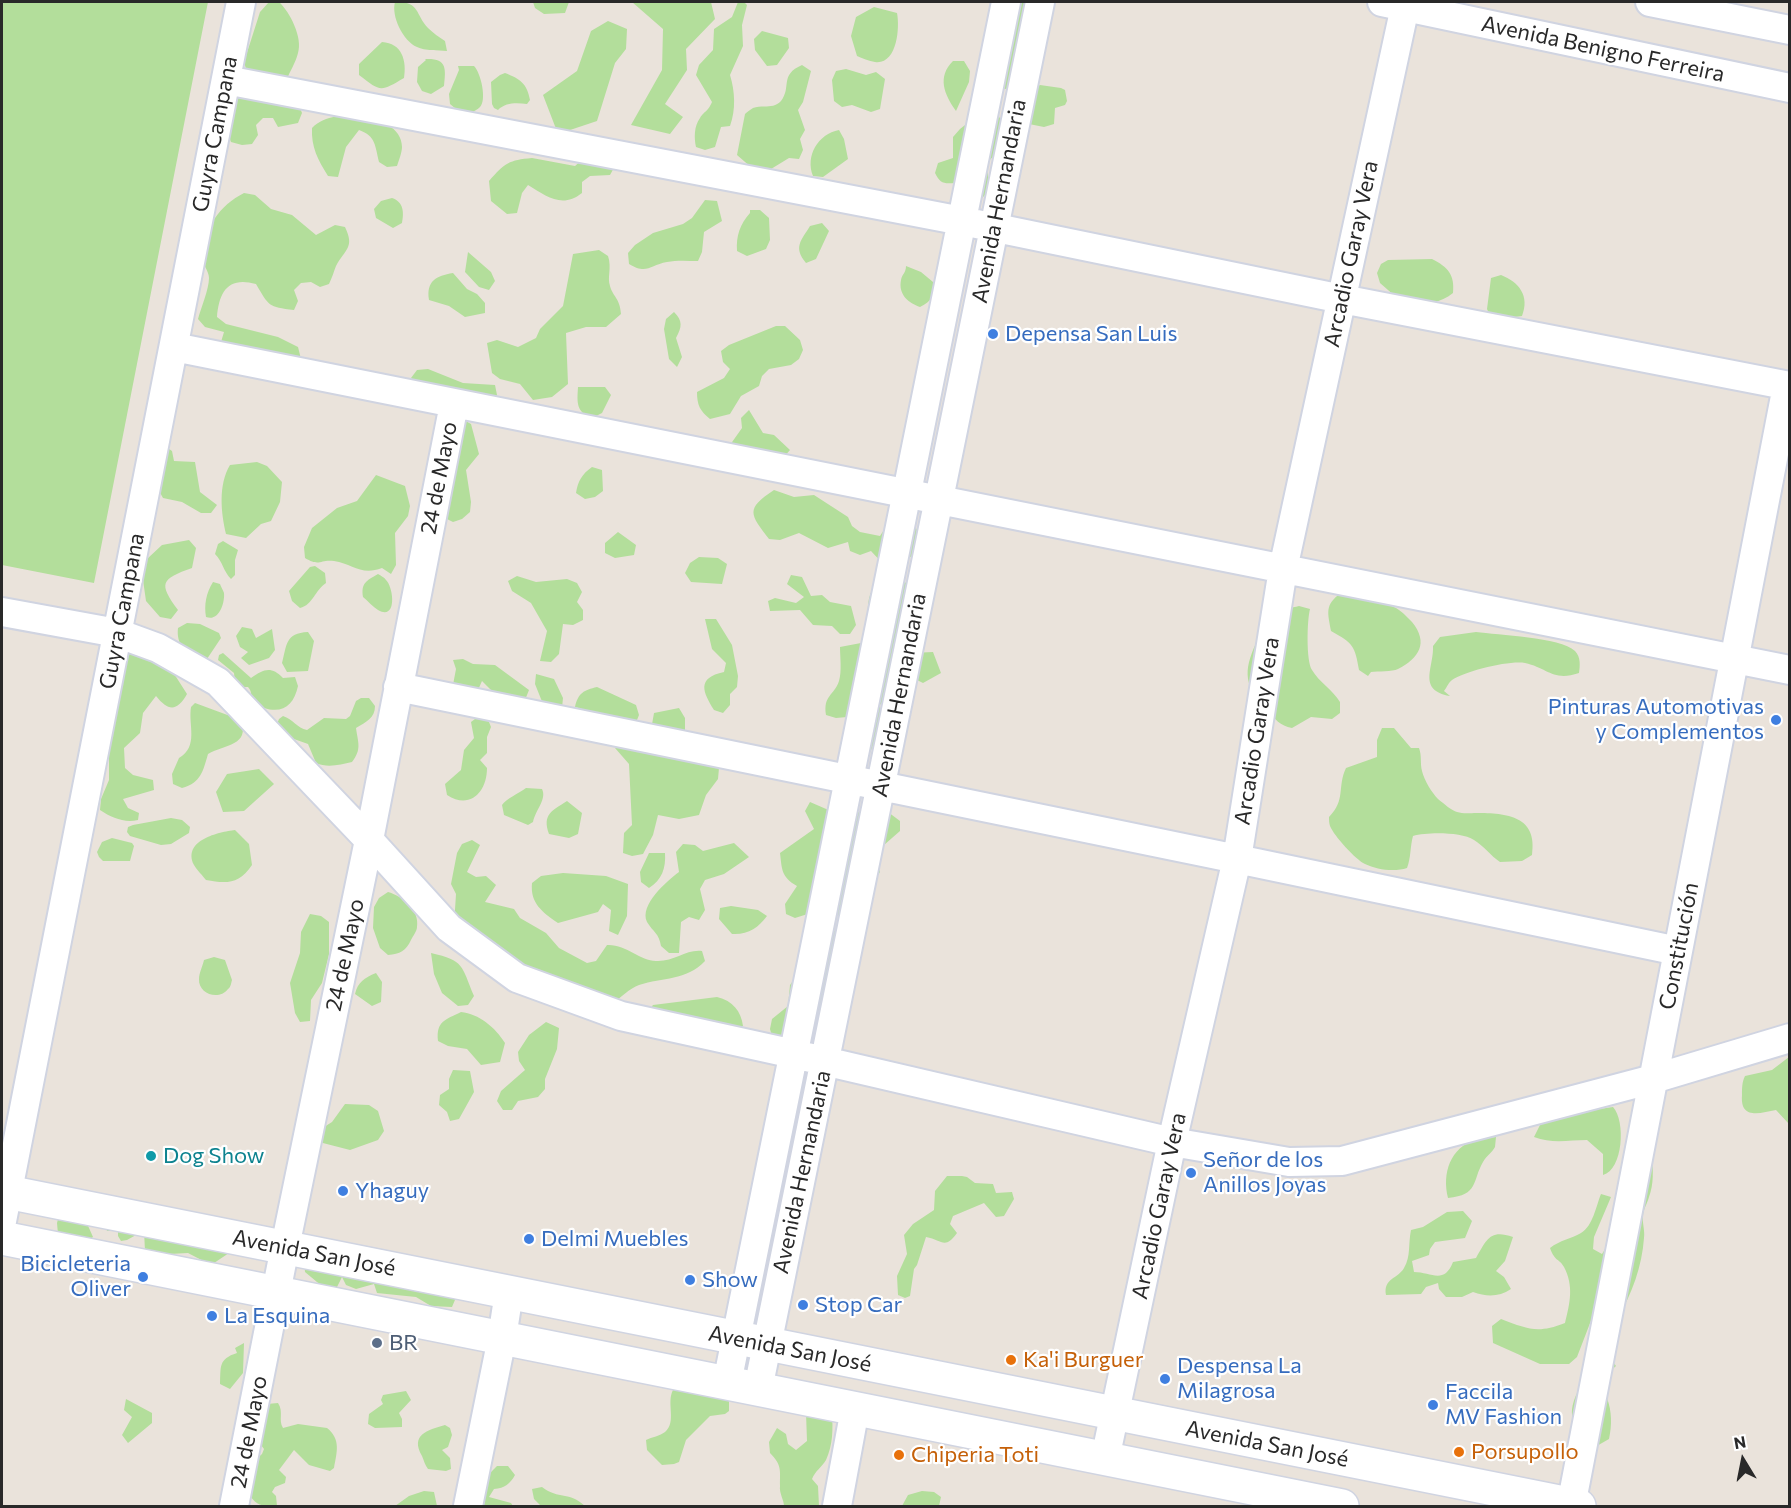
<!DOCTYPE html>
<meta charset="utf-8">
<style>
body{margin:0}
#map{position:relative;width:1791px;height:1508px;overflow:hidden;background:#eae3db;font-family:Commissioner,sans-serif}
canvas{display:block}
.frame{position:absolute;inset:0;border:3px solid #292929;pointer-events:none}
.north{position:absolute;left:1713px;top:1430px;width:60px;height:60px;-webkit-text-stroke:4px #fff;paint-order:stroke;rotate:350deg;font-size:16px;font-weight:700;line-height:24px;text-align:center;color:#292929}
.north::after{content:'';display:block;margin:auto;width:21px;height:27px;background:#292929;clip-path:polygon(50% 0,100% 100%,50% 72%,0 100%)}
</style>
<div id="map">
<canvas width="1791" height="1508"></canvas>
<div class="frame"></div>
<div class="north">N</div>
</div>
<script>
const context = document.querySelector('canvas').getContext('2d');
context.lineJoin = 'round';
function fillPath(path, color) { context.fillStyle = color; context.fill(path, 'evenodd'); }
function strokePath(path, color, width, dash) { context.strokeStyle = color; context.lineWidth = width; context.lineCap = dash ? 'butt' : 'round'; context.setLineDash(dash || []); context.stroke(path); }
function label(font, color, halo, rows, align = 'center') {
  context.font = font + ' Commissioner,sans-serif'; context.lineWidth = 4.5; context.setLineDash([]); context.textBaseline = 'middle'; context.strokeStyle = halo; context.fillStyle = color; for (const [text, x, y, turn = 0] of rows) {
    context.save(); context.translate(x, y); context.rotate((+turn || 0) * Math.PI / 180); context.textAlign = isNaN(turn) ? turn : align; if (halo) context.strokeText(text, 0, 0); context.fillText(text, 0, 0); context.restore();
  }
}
const green = new Path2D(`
 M2 2H208L94 583 2 565Z
 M269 2H279C290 12 303 38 298 53 296 62 290 71 287 79L250 82 244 62 260 12Z
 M395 2C420 1 415 14 428 28 433 33 439 37 445 41L447 51C438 50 425 51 417 47 403 41 391 16 395 2Z
 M533 2H569L565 13 544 14 535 8Z
 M632 2H711L715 19 686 49 687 70 665 104 683 117 670 134 631 125 662 70 663 29Z
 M738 2H744L747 5 742 25 743 46 730 75C735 91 736 110 730 126L721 127 715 147 705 150 696 147C694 138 694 126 700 118 705 110 707 113 712 102L696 75 699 65 713 50 714 29 732 17Z
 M998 2H1035L1015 88 1004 89 986 76Z
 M874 7 897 13C900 28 897 65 875 62 869 61 862 58 857 56L851 36 856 17Z
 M608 21 627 29 626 49 615 63 597 121 558 134 543 95 577 71 591 31Z
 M762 31 788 38 789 48 777 65 767 66 755 50 754 39Z
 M382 42C402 43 407 61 404 78 380 92 381 92 359 75V64Z
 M425 59C447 58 446 68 444 86L431 94 422 91 417 82 418 67 426 60Z
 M953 61H964L970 71 969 82 956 111C944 94 937 77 953 61Z
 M802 65 811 71 803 102 798 110 805 130 800 139 803 150 799 159 789 158 771 169 752 168 737 155 745 114C747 112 750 110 753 108 762 104 773 110 781 101 792 87 779 75 802 65Z
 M458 66H474C481 73 487 100 480 107 475 112 469 113 462 114L450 104 449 94 459 70Z
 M846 69 866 75 876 72 885 79 880 109 871 112 852 105 842 107 834 101 832 80 836 71Z
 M505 73C520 79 527 83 530 100L527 104C517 103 506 102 498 110L494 108 492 104 491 82 500 75Z
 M1040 85 1061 88 1065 90 1067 101 1065 105 1055 108 1054 124 1044 127 1029 124 1020 95Z
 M240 96 298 103 302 113 298 123 278 127 273 118H263L256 125 258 135 252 144 242 145 231 142C222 116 223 117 240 96Z
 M993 103 1002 123 1001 148 987 163 989 191 982 198 972 193 961 176 955 183C943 184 940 183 935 173L938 163 953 158V137L960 129Z
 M363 114C378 119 402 127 402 147 402 152 399 160 397 166L387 167 379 162C375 146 376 136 359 130L346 147 338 177 328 176C318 160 311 147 312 128 326 114 344 116 363 114Z
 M839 130 844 139 848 159 823 177 813 176C805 156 818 134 839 130Z
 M532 158 575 166 583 159 615 166 610 175 590 176 582 182V193C562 209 546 196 528 185L522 193 517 213 507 214 491 201 489 181C505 163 509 160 532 158Z
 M244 193 255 195 271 209 292 215 316 235 335 225 345 227C355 248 345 249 336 266 334 271 332 278 329 284L320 287 311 282 301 283 294 290 298 301 294 310C268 307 269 306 256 284 228 276 219 292 217 317L226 324 278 337 298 347 303 367 218 352 224 332 205 327 198 319C201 308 209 289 209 278 209 271 202 264 202 256 203 229 220 205 244 193Z
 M392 198C404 202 404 213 402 223L393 228 376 218 374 209 381 201Z
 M705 200 717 201 722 221 704 232 702 252 698 261C688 261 677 260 667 262 650 265 647 275 629 264L628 253 635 245 653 233 683 224 692 218Z
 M750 210H760L769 218 770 240 766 249 747 256 737 251C736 236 740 224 750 213Z
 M822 223 829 231 816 259 806 263C793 247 801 241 810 226Z
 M599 250 608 256C612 268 607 277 610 286 613 297 620 298 621 314L606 327H586L566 333 568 384 552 397 533 400 520 384 500 379 492 373 487 343 497 340 518 347 536 338 540 329 563 306 573 254Z
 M468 252 491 272 495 281 489 290 479 287 465 272Z
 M1432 259C1448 267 1455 275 1453 293 1438 305 1423 304 1404 304L1380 283 1377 273 1381 264 1388 260Z
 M906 266 921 272 933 282C935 295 932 301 920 307 909 303 898 295 901 280 902 274 906 273 906 266Z
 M453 273 467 289 477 294 485 303V313L465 317 449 306 429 300C426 281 436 276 453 273Z
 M1501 275C1519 282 1530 296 1522 316L1500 319 1490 316 1487 309 1491 278Z
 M674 312C683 321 682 327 676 338L682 357 677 367 669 359 664 329 666 319Z
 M776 326H785L800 340 803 350 799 359 791 365 769 369 762 376 759 386 741 396 730 414 710 419C700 411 697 405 697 392L724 378 730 369 723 362 721 351 729 345Z
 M428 369 463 383 495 385 497 395 494 405 417 387 411 378 417 370Z
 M578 387H605L611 395 602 413 592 418C576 412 577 403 578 387Z
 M749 410 763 433 774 435 790 450 783 458 730 445 742 428 741 418Z
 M462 419 471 424 479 454 466 470 471 502 470 512 462 519 453 522 435 513Z
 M159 442 172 451 174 461 195 462 200 492 217 505 211 513H201L182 502 163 498 158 489Z
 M257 462 267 466 282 482 280 502 271 521 261 524 246 538 226 534C221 513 218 485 230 465Z
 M592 467 602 470 603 491 595 497 585 499 576 493C578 481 582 474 592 467Z
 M376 475 405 486 410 506 408 516 395 533 396 565 391 574 382 568C361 576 353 564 334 561 320 559 320 567 305 558L304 547 312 528 337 508 357 501Z
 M774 490 794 497 814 495 848 517 852 526 860 532 880 536 889 522 908 521 916 528 923 548 906 560 885 566 871 551 860 555 850 551 848 542 828 548 799 533 780 540 769 539C750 514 745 509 774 490Z
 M618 532 636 545 634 555 615 558 605 553V543Z
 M189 540 196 548 192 568C161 579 158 583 178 610L171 619 160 617 146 601 143 580 147 559 162 545Z
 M223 541 238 550 235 560V575L231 579C223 571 223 562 215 554L218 544Z
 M699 557 718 558 727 564 722 584 691 582 685 573 690 563Z
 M315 566 325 573 326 583C315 590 313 605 300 608L292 601 289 591 310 567Z
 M378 574C381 576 384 577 386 580 394 588 397 621 378 610 373 607 368 601 363 597 361 583 366 581 378 574Z
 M791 575 802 577 811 596 822 595 830 602 851 606 856 625 850 634H840L832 626 813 625 800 610 770 611 768 601 775 598 796 603 804 597 787 584Z
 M517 576 536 582 567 579 577 583 582 592 577 602 583 610V620L573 625 563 624 559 654 551 662 540 661 547 631 531 603 512 591 508 581Z
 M883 577 907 583 912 623V653L933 652 941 673 923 683 905 674 880 705 881 726 865 765 852 725 847 717 836 718 826 715C823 695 834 696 839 681 842 671 840 657 840 647L861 643C877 621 856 600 883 577Z
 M213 582 220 584C221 587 223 590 224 593 225 603 219 622 206 617 204 605 206 593 213 582Z
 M1341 593C1360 595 1378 598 1394 607 1402 611 1406 616 1412 622 1429 643 1419 658 1398 669 1392 672 1378 671 1371 672L1368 676 1359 670C1355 646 1353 643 1331 631 1328 613 1324 605 1341 593Z
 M1299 606 1310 609C1307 620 1306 661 1312 670 1319 682 1333 690 1340 702V713L1332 719 1311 717 1292 728C1280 726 1275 719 1267 710 1244 686 1243 672 1256 643 1261 631 1266 620 1277 612 1282 608 1292 608 1299 606Z
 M705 619H716L732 645 738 676 737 687 730 694V705L723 713 714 710C703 692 696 678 724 672L726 663 712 649Z
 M187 623 200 624 219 633 221 638 207 659 197 661C185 654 176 643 178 628Z
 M242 627 252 629 256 638 272 629 275 650 269 658 249 665 241 658 248 652 240 647 236 636Z
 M308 632 314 641 308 671 287 672 282 663C287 645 285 633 308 632Z
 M1476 632C1498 635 1560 637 1575 651 1581 657 1580 666 1579 673 1553 682 1548 668 1525 663 1510 660 1465 671 1452 680 1449 682 1447 687 1444 691L1450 696C1417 690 1434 668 1433 646L1440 637Z
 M128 640 171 669 187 694C177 712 168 711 156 696L143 713 140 733 124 748 125 768 133 775 153 780 154 790 123 799 128 808 139 813 138 820C124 823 112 818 100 810L101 799 109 780V728Z
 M223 653 251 678C264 669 271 666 283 678L295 677 298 686C294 705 283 714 264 708 262 707 257 705 255 704 250 699 253 692 248 687H238L235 683 234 673 218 660 219 655Z
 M463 659 473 664 495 665 529 690 525 700 496 695 482 681 474 699 452 690 456 669 453 660Z
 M536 674 554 679 563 698 562 708 543 704 535 684Z
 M597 687 636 705 639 715 635 725 575 707C578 693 584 690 597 687Z
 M361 698H369L375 706C375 718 366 722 356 728 358 743 362 749 352 762 340 765 327 768 316 763L308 744 294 739 284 743 277 724 279 719 283 716C293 719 297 728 307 730L324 718 346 719 350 716 356 701Z
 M195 703 241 720C250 746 225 744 208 754 203 771 201 783 182 788L173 784 172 774 179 758C199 746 188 726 191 707Z
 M679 708 685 718V734L651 730 654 713Z
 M479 716 487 717 491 727 487 737V753L480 760 487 768C487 792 470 810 447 795L445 784 461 770 464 750 474 738 471 722Z
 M1382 728H1394L1411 748H1419C1422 756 1420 763 1422 771 1424 780 1432 793 1438 799 1443 803 1452 811 1457 812 1463 814 1471 813 1476 813 1507 813 1538 816 1532 855L1522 861 1500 862C1491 856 1484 846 1474 840 1461 832 1428 832 1413 836 1410 847 1411 858 1407 868 1395 872 1377 870 1365 864 1356 860 1334 836 1330 826 1329 823 1329 820 1329 817 1346 800 1337 787 1346 768L1377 757V740Z
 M614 738 709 763 719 768 718 779 706 795 699 815 679 819 658 815 653 835 643 854 632 856 623 853 624 833 632 825 629 764 615 748Z
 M259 769 274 784 244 811 223 812 216 792 227 774Z
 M526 788 542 789C547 799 536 809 533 822L528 825 504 815 502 805C506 799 519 793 526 788Z
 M567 801 582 813 578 834 569 838 549 834C542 814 552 811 567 801Z
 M810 802 840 815 884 809 900 821V831L876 852 880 872 869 889 863 919 814 912 795 918 786 914 785 904 797 886C781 877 782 869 780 853L814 829 805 811Z
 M171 818 182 820 190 827 189 833 171 844 161 845 130 836 127 832 128 827 133 825Z
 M235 830 249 844 252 865C239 884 227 884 206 880 203 876 197 870 194 865 182 840 219 832 235 830Z
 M112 838 132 843 134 846 130 861H103L99 857 97 852 102 842Z
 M472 840 480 845 467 872 476 877 486 876 496 885 485 902 514 909 520 918 546 933 559 948 587 963 596 961 607 945C626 944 640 961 656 961 674 962 686 949 702 951L705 961C686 981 663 977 639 985 630 988 620 998 612 1004L533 989 454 925 456 894 451 884 457 853 462 844Z
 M734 843 749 857 724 874 705 880 700 889 705 910 699 920 689 917 681 922 679 953H669L661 946C659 933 653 932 647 922 639 905 667 881 679 872L676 852 683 844 695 845 703 851Z
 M649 853H665C666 868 662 880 649 888L641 882 640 872Z
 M563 873 606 876 628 884 627 916 618 935 609 931 611 910 603 904 598 912 558 923C542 912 530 903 532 883L541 876Z
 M388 892C402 896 420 910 417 927 417 931 413 936 411 940 406 951 400 954 388 955L380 948 373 928 374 907 379 898Z
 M731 906 758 910 767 916C758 928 748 935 732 934L719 919 720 908Z
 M310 914 321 916 329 922V954L322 983 311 1000 310 1021 300 1022 295 1013 290 983 300 953 301 932Z
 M831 928 847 940 823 1051 773 1040 770 1029 772 1019 788 1006 790 985Z
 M431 953C465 961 461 965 474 996L468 1005 458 1006 442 993 434 974Z
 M214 957 225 960 232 980C231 983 231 987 228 989 219 1001 198 994 199 979 199 973 203 965 204 960Z
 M376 973 382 982 381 1002 372 1006 355 994C358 982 364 978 376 973Z
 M717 997C733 1001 741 1011 743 1026L724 1036 646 1014 653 1005Z
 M461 1012C479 1014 495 1027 505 1043L500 1062 481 1065 467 1049 448 1046 438 1041C436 1021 445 1020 461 1012Z
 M546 1022 559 1028 557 1049 545 1079V1089L538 1097 518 1101 512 1110H503L497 1101 501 1091 525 1070 519 1061 518 1052 529 1035Z
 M1789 1057V1124L1776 1110C1760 1113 1740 1120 1742 1095 1742 1088 1742 1082 1745 1076L1772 1070Z
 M453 1070 470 1071 474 1092 459 1119 450 1121 447 1112 439 1105 440 1095 449 1089V1079Z
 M345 1104 369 1105 378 1111 384 1131 378 1140 350 1150 319 1142 313 1134 332 1122Z
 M1613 1107C1626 1121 1623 1170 1603 1175V1154L1587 1140C1569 1140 1552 1144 1534 1137L1542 1121 1580 1112Z
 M1496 1137 1495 1147C1492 1153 1486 1156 1483 1162 1472 1181 1479 1195 1448 1198 1442 1173 1450 1148 1476 1139 1482 1137 1490 1138 1496 1137Z
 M1652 1156C1653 1170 1654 1184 1649 1197 1647 1204 1644 1208 1643 1215 1642 1223 1645 1230 1644 1238 1642 1266 1632 1294 1618 1317L1592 1318 1577 1357 1569 1364H1540L1493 1343 1492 1326 1501 1319C1528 1329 1537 1334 1565 1323 1570 1303 1574 1286 1564 1267 1559 1258 1555 1262 1550 1248 1560 1240 1571 1239 1581 1233 1593 1226 1596 1206 1601 1194L1611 1197 1594 1237 1593 1249 1602 1254 1614 1235Z
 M947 1176H962L967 1177 975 1183 993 1184 996 1193 1012 1192 1014 1199 1004 1216 996 1217 984 1203 953 1216 950 1224 957 1233C945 1250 942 1240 926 1237L917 1265 914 1269 910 1296 905 1298 898 1295 897 1276 907 1254 904 1235 913 1224 934 1210 935 1191Z
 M1463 1211 1472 1221 1465 1238 1435 1242 1430 1249 1429 1255 1412 1261 1414 1272C1431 1272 1444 1285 1453 1262L1476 1258C1487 1239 1490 1229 1513 1237L1505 1261 1496 1271 1504 1277 1511 1289C1499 1297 1487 1297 1473 1292L1462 1297H1446L1439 1289 1438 1283 1426 1287 1421 1294 1386 1295C1383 1278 1398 1279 1404 1268 1411 1256 1408 1244 1411 1230L1423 1227 1447 1212Z
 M60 1212 137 1229 136 1235 127 1240 121 1241 118 1236V1231H107L106 1226 85 1219 93 1237 85 1243 58 1234 57 1223Z
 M144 1231 232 1251 211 1265 188 1253 169 1254 162 1261 145 1251Z
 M303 1252 460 1288 452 1307 431 1306 416 1297 377 1293 374 1284 356 1289 346 1285 342 1277 337 1287 329 1292 305 1272Z
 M244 1343 243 1373 230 1389 220 1384C221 1367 218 1359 237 1353L235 1348Z
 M1599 1343 1616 1366 1608 1373C1607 1380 1605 1391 1607 1398 1612 1412 1612 1425 1609 1439L1595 1447C1576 1428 1564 1419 1578 1391 1582 1384 1588 1378 1592 1371 1595 1363 1597 1352 1599 1343Z
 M699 1386 729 1400V1411L725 1414 710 1416 686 1440 679 1462 674 1464 662 1465 647 1450 646 1440C652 1437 660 1436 665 1432 677 1422 666 1403 673 1390Z
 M406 1391 411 1400 399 1413 402 1419V1427L375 1428 368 1424 369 1414 383 1404 381 1400 383 1395Z
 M126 1399 152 1413V1423L128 1443 122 1435 132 1417 124 1410Z
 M278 1403C284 1412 278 1420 283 1428L298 1424 327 1428C341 1439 337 1452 334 1468L330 1471 309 1465 294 1450 279 1470 286 1477 285 1483 275 1487 272 1492 276 1496 277 1506C264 1506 258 1507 250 1496L254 1461 262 1454 264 1449 261 1445 252 1449 267 1404Z
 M806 1413H832C833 1429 833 1445 826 1460 822 1467 815 1471 812 1479L818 1486 819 1506H784C784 1500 779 1493 780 1486 780 1470 782 1465 770 1453L769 1442 777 1428 786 1434 788 1444 796 1450 807 1441Z
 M445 1425 450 1428 452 1435 448 1447 442 1450 450 1458 451 1469 446 1471 428 1469C425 1465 424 1461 422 1456 410 1435 427 1430 445 1425Z
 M497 1466H508L515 1475C510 1484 505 1488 494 1489L489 1497 511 1503 513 1506H479L482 1481Z
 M542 1487C559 1500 569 1491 585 1506H541L534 1499 532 1489Z
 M424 1491 434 1492 437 1506H395L409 1496Z
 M922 1491 934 1492 941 1497 939 1506H902L908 1495Z`);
const street = new Path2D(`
 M1382 2 1790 88
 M1650 2 1790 30
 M226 80 962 221 1342 299 1790 386
 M174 347 1790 670
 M2 612 117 633 158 648 218 682 369 840 449 928 517 978 621 1016 794 1054 1172 1142 1289 1162 1342 1161 1653 1079 1790 1038
 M398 687 1237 859 1678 951
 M2 1221 241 2
 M727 1383 1006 2
 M758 1389 1040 2
 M1105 1459 1172 1142 1237 859 1283 569 1406 2
 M234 1506 285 1247 369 840 454 404
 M468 1506 502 1338 509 1292
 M837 1506 855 1409
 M1571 1506 1787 386`);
const secondary = new Path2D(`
 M2 1191 1579 1506
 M2 1238 1342 1506`);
const markers = [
 [993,334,6,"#3f7fe0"],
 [1776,720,6,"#3f7fe0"],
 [151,1156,6,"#0f9aa8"],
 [1191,1173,6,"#3f7fe0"],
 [343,1191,6,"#3f7fe0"],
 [529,1239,6,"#3f7fe0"],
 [143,1277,6,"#3f7fe0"],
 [690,1280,6,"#3f7fe0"],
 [803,1305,6,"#3f7fe0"],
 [212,1316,6,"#3f7fe0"],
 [377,1343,6,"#5c6f8a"],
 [1011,1360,6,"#e8710a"],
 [1165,1379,6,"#3f7fe0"],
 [1433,1405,6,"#3f7fe0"],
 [1459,1452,6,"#e8710a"],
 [899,1455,6,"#e8710a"]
];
const streetNames = [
 ["Avenida Benigno Ferreira",1603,49,12],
 ["Guyra Campana",215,134,-79],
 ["Avenida Hernandaria",999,201,-79],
 ["Arcadio Garay Vera",1351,254,-78],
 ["24 de Mayo",439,478,-79],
 ["Guyra Campana",122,611,-79],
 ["Avenida Hernandaria",899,695,-79],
 ["Arcadio Garay Vera",1257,731,-81],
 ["Constitución",1679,946,-79],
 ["24 de Mayo",345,955,-78],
 ["Avenida Hernandaria",802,1172,-78],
 ["Arcadio Garay Vera",1159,1206,-78],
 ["Avenida San José",314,1253,11],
 ["Avenida San José",790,1349,11],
 ["24 de Mayo",249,1432,-79],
 ["Avenida San José",1267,1444,11]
];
const shopNames = [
 ["Depensa San Luis",1005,334],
 ["Pinturas Automotivas",1764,707,"right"],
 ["y Complementos",1764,732,"right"],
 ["Señor de los",1203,1160],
 ["Anillos Joyas",1203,1185],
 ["Yhaguy",355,1191],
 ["Delmi Muebles",541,1239],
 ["Bicicleteria",131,1264,"right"],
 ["Oliver",131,1289,"right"],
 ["Show",702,1280],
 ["Stop Car",815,1305],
 ["La Esquina",224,1316],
 ["Despensa La",1177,1366],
 ["Milagrosa",1177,1391],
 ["Faccila",1445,1392],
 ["MV Fashion",1445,1417]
];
const cultureNames = [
 ["Dog Show",163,1156]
];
const serviceNames = [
 ["BR",389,1343]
];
const foodNames = [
 ["Ka'i Burguer",1023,1360],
 ["Porsupollo",1471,1452],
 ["Chiperia Toti",911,1455]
];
fillPath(green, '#b3de9b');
strokePath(street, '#d0d4e1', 32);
strokePath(secondary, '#d0d4e1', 36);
strokePath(street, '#fff', 28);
strokePath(secondary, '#fff', 33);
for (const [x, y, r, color] of markers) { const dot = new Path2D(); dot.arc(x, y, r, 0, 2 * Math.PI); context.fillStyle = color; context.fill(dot); strokePath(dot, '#fff', 2); }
label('22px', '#292929', '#fff', streetNames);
label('22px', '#366cbe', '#fff', shopNames, 'left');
label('22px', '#0d838f', '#fff', cultureNames, 'left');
label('22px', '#4e5e75', '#fff', serviceNames, 'left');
label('22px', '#c56008', '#fff', foodNames, 'left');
</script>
